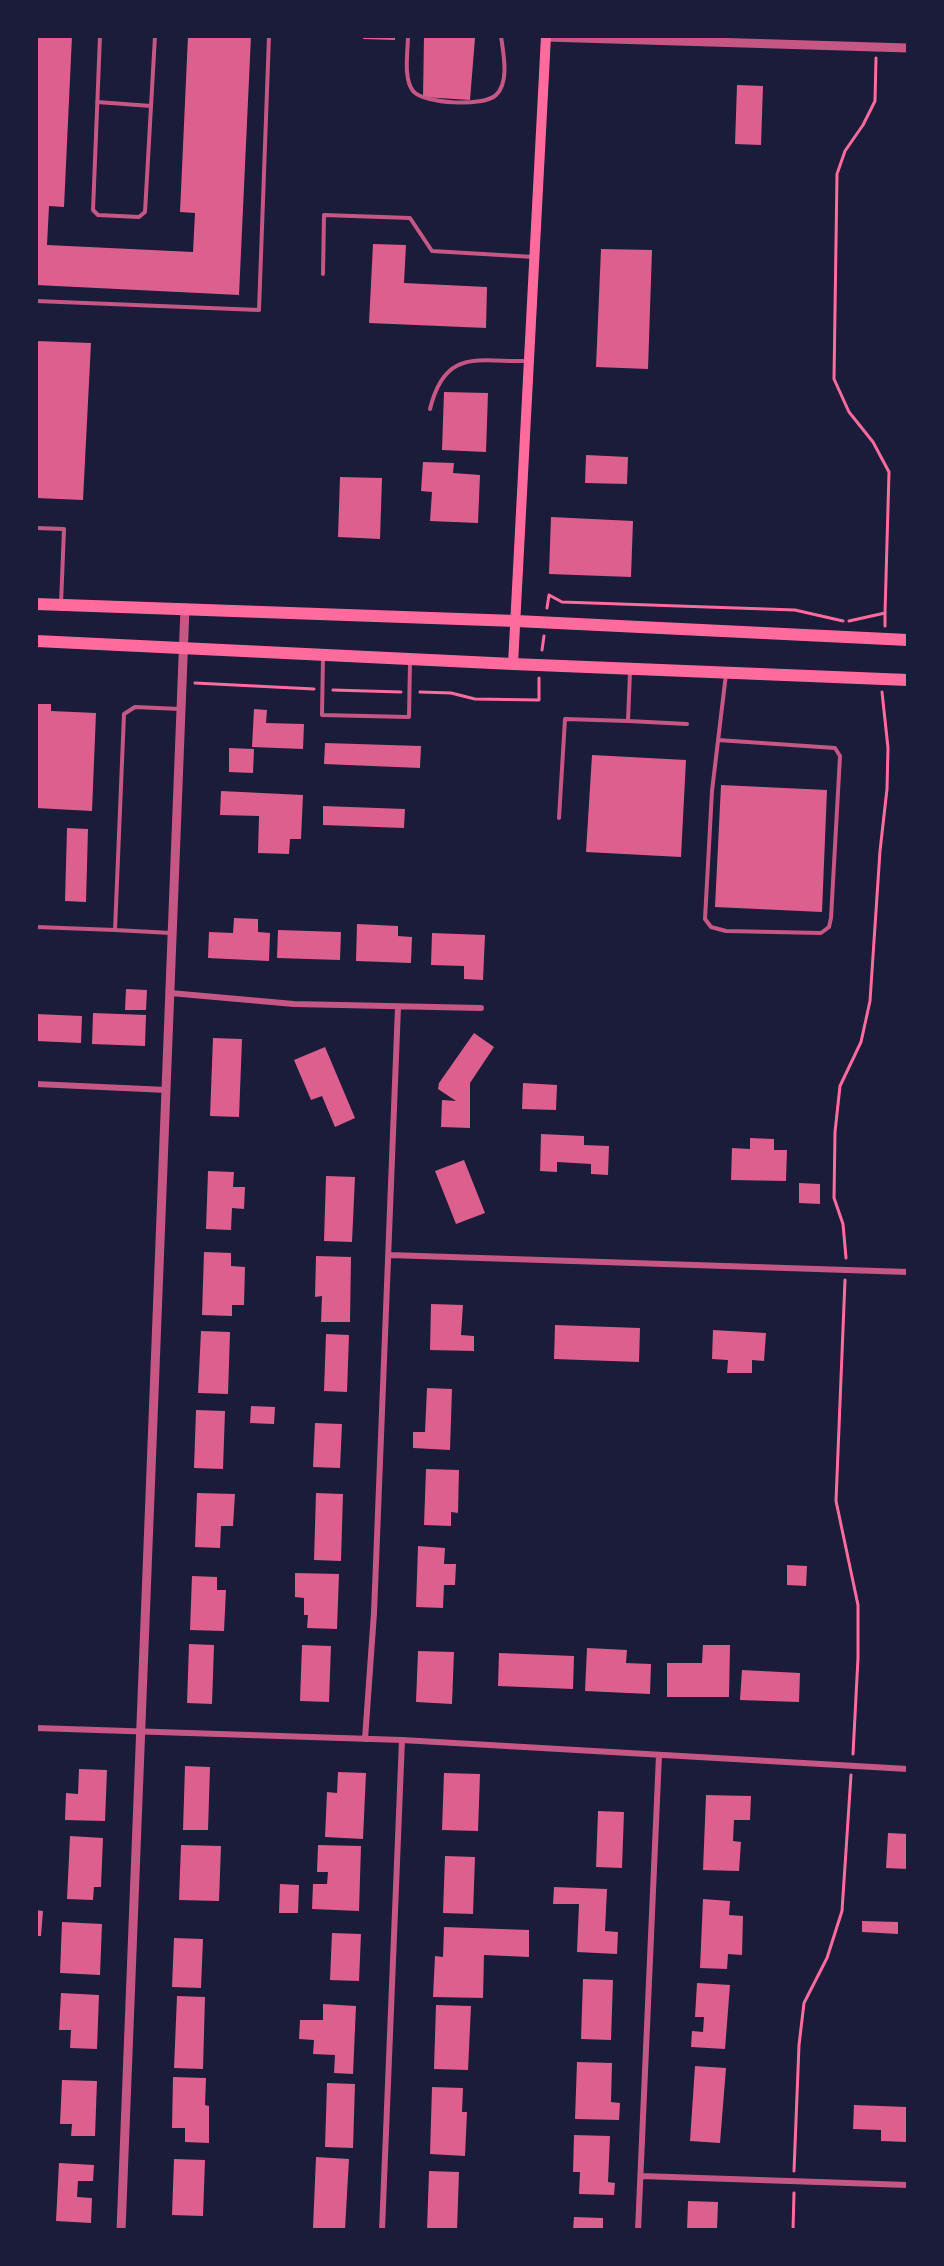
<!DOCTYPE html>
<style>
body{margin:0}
#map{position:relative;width:944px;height:2266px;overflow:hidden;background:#1b1b3a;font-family:"DejaVu Sans",sans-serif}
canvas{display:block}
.frame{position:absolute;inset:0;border:38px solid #1b1b3a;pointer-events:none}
</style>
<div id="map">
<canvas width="944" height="2266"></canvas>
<div class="frame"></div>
</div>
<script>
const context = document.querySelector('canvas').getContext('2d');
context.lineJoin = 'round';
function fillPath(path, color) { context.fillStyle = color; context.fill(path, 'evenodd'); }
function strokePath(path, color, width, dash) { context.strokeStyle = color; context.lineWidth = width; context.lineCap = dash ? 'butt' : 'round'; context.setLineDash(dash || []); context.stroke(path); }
const building = new Path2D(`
 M36 36H72L64 207 49 206 47 245 193 252 195 213 180 212 188 36H251L239 295 36 285Z
 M363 36H395V40L363 39Z
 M424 36 475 38 470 100 423 97Z
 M737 85 763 86 761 145 735 144Z
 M373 244 406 245 404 283 487 287 486 328 369 323Z
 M601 249 652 250 648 369 596 367Z
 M36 341 91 343 83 500 36 498Z
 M444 392 488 393 486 452 442 450Z
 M586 455 628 457 627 484 585 483Z
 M423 462 454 463 453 473 480 475 478 523 430 521 432 492 421 491Z
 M340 477 382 478 380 539 338 537Z
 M551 517 633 521 631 577 549 574Z
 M36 704H51V711L96 713 92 811 36 808Z
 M254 709 267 710 266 723 304 724 303 749 252 747Z
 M325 743 421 746 420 768 324 764Z
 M229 748 254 749 253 773 229 772Z
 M592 755 686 760 681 857 586 852Z
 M721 785 827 790 822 912 715 907Z
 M221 791 303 795 301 839H290L289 854 258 853 259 816 220 815Z
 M323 806 405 809 404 828 323 825Z
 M67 828 88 829 86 902 65 901Z
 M234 918 258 919V932L270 933 269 961 208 958 209 932 233 933Z
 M357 924 398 926V936L412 937 411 963 356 961Z
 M278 930 341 932 340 960 277 958Z
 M432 933 485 935 483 980 464 979V966L431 965Z
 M126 989 147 990 146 1010H125Z
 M93 1013 146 1015 145 1046 92 1044Z
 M36 1014 82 1016 81 1043 36 1041Z
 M474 1033 494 1047 470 1083V1128L441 1127 442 1100 456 1101 438 1089 439 1083Z
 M213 1038 242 1039 239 1117 210 1116Z
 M325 1047 355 1118 335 1127 322 1096 311 1100 294 1060Z
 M523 1083 557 1085 556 1110 522 1109Z
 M541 1134 584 1136V1145L609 1146 608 1175 591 1174V1164L557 1162V1172L540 1171Z
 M750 1138 774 1139V1150H787L786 1181 731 1180 732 1148 750 1149Z
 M464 1160 485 1213 456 1224 435 1171Z
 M208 1171 234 1172 233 1187H245L244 1209 232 1208 231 1230 206 1229Z
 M326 1176 355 1177 352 1242 324 1241Z
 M799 1183 820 1184V1204L799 1203Z
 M204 1252 231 1253V1266L245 1267 244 1305H232V1316L202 1315Z
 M316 1256 351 1257 350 1322H321L322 1296 315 1297Z
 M431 1304 463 1305 461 1335 474 1336V1351L430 1350Z
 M555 1325 640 1328 639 1362 554 1359Z
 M713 1330 766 1333 764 1361 752 1360V1373H727L728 1360 712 1359Z
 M201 1331 230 1332 228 1394 198 1393Z
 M326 1334 349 1335 347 1392 324 1391Z
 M427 1388 452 1389 450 1450 413 1448V1432H425Z
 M251 1406 275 1407 274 1424 250 1423Z
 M196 1410 225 1411 223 1469 194 1468Z
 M315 1423 342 1424 340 1468 313 1467Z
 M426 1469 459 1470 458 1513 451 1512V1526L424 1525Z
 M197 1493 235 1494 233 1526H221L220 1548 195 1547Z
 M316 1493 343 1494 341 1561 314 1560Z
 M418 1546 445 1548 444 1564H456L455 1585H444L443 1608 416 1607Z
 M787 1565 807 1566 806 1586 787 1585Z
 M295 1573 339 1574 337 1629 307 1628 308 1615H304V1598L295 1597Z
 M192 1576 217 1577V1590H226L224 1631 190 1630Z
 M189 1644 214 1645 212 1704 187 1703Z
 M302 1645 331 1646 329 1702 300 1701Z
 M703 1645H730L729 1697H667V1663H702Z
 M587 1648 627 1650 626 1663 651 1664 650 1694 585 1691Z
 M418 1651 454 1652 452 1704 416 1702Z
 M499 1653 574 1656 573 1689 498 1686Z
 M742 1670 800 1673 799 1702 740 1700Z
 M185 1766 210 1767 208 1830H183Z
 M79 1769 107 1770 105 1821 65 1820 66 1793 78 1794Z
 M338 1772 366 1773 363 1839 325 1837 327 1792 337 1793Z
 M444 1773 480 1774 478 1831 442 1830Z
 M706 1795 751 1796 750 1820H734L733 1841 741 1842 739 1871 703 1870Z
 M598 1811 624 1812 622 1868 596 1867Z
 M888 1833 908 1834V1869L886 1868Z
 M70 1836 103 1838 101 1887H94L93 1900 67 1899Z
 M181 1845 221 1846 219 1901 179 1900Z
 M318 1845 361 1846 359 1911 312 1909 313 1884H327L328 1872H317Z
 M445 1856 475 1857 473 1914 443 1913Z
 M280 1884 299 1885 298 1913H279Z
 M554 1887 607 1889 605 1931 618 1932 617 1954 577 1952 579 1904H553Z
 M703 1899 730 1901 729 1915 743 1916 742 1955 728 1954 727 1969 700 1968Z
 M36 1910 43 1911 41 1936H36Z
 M862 1921 898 1922V1934L862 1932Z
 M62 1922 102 1924 100 1975 60 1973Z
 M444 1927 529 1930V1957L484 1955 483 1998 433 1997 435 1956 443 1957Z
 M332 1933 361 1934 359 1981 330 1980Z
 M174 1938 203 1939 201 1988 172 1987Z
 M583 1979 613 1980 611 2040 581 2039Z
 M697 1983 730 1985 725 2049 691 2047 692 2031 703 2032 704 2017H695Z
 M61 1993 99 1995 97 2049 70 2048 71 2030H59Z
 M177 1996 205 1997 203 2069 174 2068Z
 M323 2004 356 2006 353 2074 334 2073 335 2055 313 2054 314 2040 299 2039 300 2020H323Z
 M436 2005 471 2006 468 2070 434 2069Z
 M577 2062 612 2063 611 2102 620 2103 619 2120 575 2119Z
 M695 2066 726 2068 720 2143 690 2141Z
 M173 2077 206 2078 205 2105 209 2106V2143L185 2142V2128H172Z
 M62 2080 97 2081 95 2136H71L72 2124H60Z
 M327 2083 355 2084 353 2148 325 2147Z
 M432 2087 463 2088 462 2112H467L465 2156 430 2154Z
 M854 2105 907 2107 906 2142 881 2141V2130L853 2129Z
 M574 2135 610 2136 608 2182 615 2183 614 2195 579 2194 580 2172H573Z
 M316 2157 349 2159 345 2229 313 2228Z
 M174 2159 205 2160 203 2216 172 2215Z
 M59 2163 94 2165 93 2181H78L77 2197 92 2198 91 2223 56 2221Z
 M429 2171 459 2172 457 2230H427Z
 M688 2201 718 2202 717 2230H687Z
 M574 2217 603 2218V2230H573Z`);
const path = new Path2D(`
 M547 608 549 595 562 602 795 610 843 621
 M885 613V626
 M849 621 885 613 889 472 873 442 849 412 834 379 837 174 845 151 863 125 875 101 876 58
 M542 650 544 636
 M195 683 314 689
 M333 690 401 692
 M420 692 451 693 475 699 539 700V678
 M846 1258 843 1224 834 1198 835 1132 840 1086 861 1042 870 1001 880 851 887 789 888 748 882 692
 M845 1280 836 1501 858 1605V1658L853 1754
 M794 2171 799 2045 804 2003 827 1958 842 1911 851 1775
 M793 2230 794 2193`);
const service = new Path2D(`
 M100 36 93 210 98 215 139 217 145 212 155 36
 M408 36C408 51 403 78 413 91 424 104 484 107 496 95 510 82 503 52 501 36
 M97 102 151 106
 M323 274 324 215 410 218 432 251 534 257
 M36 301 259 310 269 36
 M430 409C445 348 477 362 528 361
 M36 528 64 529 61 604
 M323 657 322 715 409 717 410 662
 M628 721 687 724
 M718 740 835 748 840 756 831 918 829 927 821 933 726 931 711 927 705 919 712 791 726 674
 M559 818 565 719 628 721 630 672
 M36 927 115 930
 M171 933 115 930 124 714 135 707 180 709`);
const minor = new Path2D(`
 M170 993 294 1004 481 1008
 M36 1084 167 1090
 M389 1255 908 1272
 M36 1728 402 1740 908 1769
 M365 1739 374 1613 398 1007
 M641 2176 908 2185
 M382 2230 402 1740
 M638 2230 659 1755`);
const tertiary = new Path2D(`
 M546 37 908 48
 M121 2230 185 608`);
const secondary = new Path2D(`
 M513 664 546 36`);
const primary = new Path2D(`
 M36 604 516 621 908 640
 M36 641 513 664 908 680`);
fillPath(building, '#dd5f8e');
strokePath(path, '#ff6b9d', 3);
strokePath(service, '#c65784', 4);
strokePath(minor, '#c65784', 6);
strokePath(tertiary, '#c65784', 9);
strokePath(secondary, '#ff6b9d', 10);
strokePath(primary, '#ff6b9d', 12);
</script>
